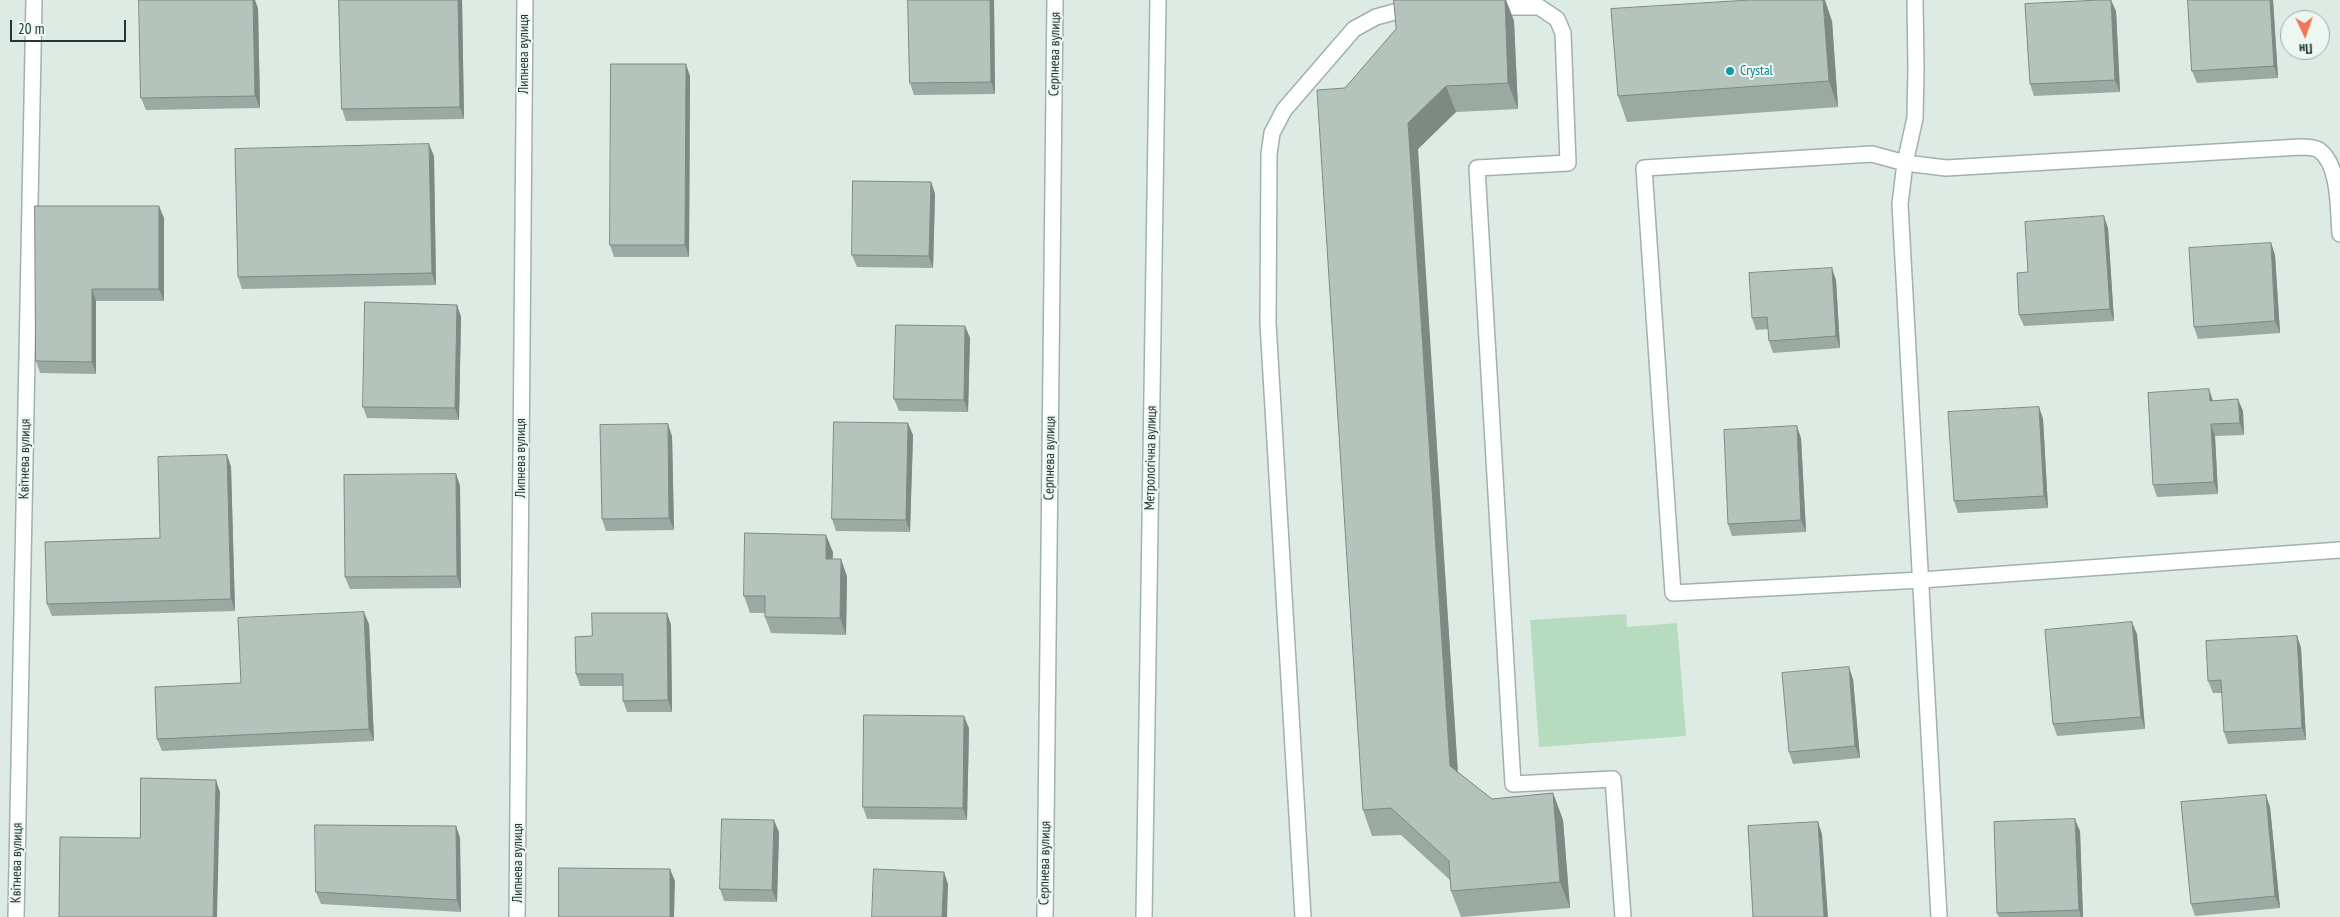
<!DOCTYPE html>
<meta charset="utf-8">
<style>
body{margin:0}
#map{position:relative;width:2340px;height:917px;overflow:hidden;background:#deeae4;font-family:"PT Sans Narrow",sans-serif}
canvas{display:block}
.north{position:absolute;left:2280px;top:10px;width:50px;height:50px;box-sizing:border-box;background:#eef6f2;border:1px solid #9caaa5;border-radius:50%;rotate:177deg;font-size:14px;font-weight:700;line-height:20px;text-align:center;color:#203931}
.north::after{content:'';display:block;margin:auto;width:18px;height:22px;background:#f07656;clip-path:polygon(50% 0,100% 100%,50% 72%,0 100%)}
.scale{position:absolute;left:10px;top:20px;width:116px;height:22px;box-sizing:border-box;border:2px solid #203931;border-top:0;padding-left:6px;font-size:15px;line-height:18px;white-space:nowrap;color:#203931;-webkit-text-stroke:4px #eef6f2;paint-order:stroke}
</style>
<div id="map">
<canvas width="2340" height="917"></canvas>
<div class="north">Пн</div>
<div class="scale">20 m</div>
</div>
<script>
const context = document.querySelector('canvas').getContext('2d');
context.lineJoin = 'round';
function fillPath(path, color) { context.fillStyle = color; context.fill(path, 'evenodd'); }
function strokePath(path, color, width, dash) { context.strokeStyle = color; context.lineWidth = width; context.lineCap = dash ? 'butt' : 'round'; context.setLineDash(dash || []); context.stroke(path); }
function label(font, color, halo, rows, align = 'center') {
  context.font = font + ' "PT Sans Narrow",sans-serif'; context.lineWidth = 4; context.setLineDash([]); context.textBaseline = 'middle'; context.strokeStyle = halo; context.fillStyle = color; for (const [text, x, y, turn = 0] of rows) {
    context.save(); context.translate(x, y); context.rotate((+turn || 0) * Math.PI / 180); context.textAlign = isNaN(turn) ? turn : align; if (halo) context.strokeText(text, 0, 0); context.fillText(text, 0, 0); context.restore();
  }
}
const green = new Path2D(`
 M1626 614 1627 627 1677 623 1686 736 1539 747 1530 620Z`);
const lane = new Path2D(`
 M1915 0 1916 68 1915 118 1905 163 1900 204 1939 917
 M1490 7H1539L1557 19 1563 33 1568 163 1477 168 1513 784 1613 779 1623 917
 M2340 234C2338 209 2340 165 2319 150 2314 147 2306 147 2300 147L1946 168 1905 163 1872 154 1644 168 1673 593 1921 580 2340 550
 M1303 917 1268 323 1269 154 1272 133 1284 110 1354 29 1376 17 1398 11 1414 10`);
const street = new Path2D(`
 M16 917 34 0
 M517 917 525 0
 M1045 917 1055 0`);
const secondary = new Path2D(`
 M1144 917 1158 0`);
const wall = new Path2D(`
 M339 0H462L464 119 346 121 342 109Z
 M908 0H994L995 94 914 95 910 83Z
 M1394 0H1506L1514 21 1518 109 1456 112 1418 149 1421 207 1458 772 1492 799 1553 793 1563 820 1570 908 1461 917 1451 891 1450 880 1401 835 1372 836 1363 810 1345 88 1396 29Z
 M2188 0H2273L2278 78 2197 83 2192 71Z
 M258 8 260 108 146 110 141 98Z
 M2116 11 2120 92 2034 96 2030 84Z
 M1832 21 1838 107 1627 122 1618 96Z
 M690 76 689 257H614L610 245Z
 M434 156 436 285 242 289 238 277Z
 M931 182 935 194 933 268 857 267 852 255Z
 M35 206 164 218V301H96V374L40 373 36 361Z
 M2108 228 2114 321 2024 326 2019 315Z
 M2271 243 2275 255 2280 333 2198 339 2194 327Z
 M1836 280 1840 348 1773 353 1769 341 1768 329 1756 330 1752 318Z
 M457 305 461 317 459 420 367 418 363 407Z
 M965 326 970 338 968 412 899 411 894 399Z
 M2213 401 2243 411 2244 435 2215 436 2218 494 2157 497 2153 485Z
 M2039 407 2043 419 2048 508 1958 513 1954 501Z
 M913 435 910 532 836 531 832 519Z
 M672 436 674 530 606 531 602 519Z
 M1801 438 1806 532 1732 536 1728 524Z
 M227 455 231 467 235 611 52 616 47 604 160 538Z
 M456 474 460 486 461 588 350 589 345 577Z
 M833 552 832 559 847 576 846 635 771 633 765 617V613H750L744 596Z
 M667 613 671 625 672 712H627L623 701V686H580L576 674Z
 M369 624 374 741 162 751 157 739 241 683Z
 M2137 634 2145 729 2057 736 2053 724Z
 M2297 636 2301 648 2306 740 2228 744 2224 732 2222 693H2213L2208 681Z
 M1853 679 1860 758 1793 764 1789 752Z
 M969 728 967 820 867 819 863 807Z
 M2270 807 2280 908 2195 916 2191 904Z
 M456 826 460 838 461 912 321 904 316 892Z
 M2080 831 2083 917H1999L1997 913Z
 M779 832 777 902 724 901 720 889Z`);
const shadedWall = new Path2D(`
 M253 0H255L258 8 260 108 255 96Z
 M458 0H462L464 119 460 107Z
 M990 0H994L995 94 991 82Z
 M1505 0H1506L1514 21 1518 109 1508 83Z
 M1823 0H1825L1832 21 1838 107 1829 81Z
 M2111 0 2116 11 2120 92 2115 80Z
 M2270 0H2273L2278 78 2274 66Z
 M686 64 690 76 689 257 685 245Z
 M1446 86 1456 112 1418 149 1459 792 1450 766 1408 123Z
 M429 144 434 156 436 285 432 273Z
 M931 182 935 194 933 268 929 256Z
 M159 206 164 218V301L159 289Z
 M2104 216 2108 228 2114 321 2110 309Z
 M2271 243 2275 255 2280 333 2275 321Z
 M1832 268 1836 280 1840 348 1836 336Z
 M92 289 96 301V374L92 362Z
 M457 305 461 317 459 420 455 408Z
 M965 326 970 338 968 412 964 400Z
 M2209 389 2213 401H2210Z
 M2238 399 2243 411 2244 435 2240 423Z
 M2039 407 2043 419 2048 508 2044 496Z
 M908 423 913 435 910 532 906 520Z
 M668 424 672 436 674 530 669 518Z
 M2211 424 2215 436 2218 494 2214 482Z
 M1797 426 1801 438 1806 532 1801 520Z
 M227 455 231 467 235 611 231 599Z
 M456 474 460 486 461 588 457 576Z
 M826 535 833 552 832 576 826 559Z
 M841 559 847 576 846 635 840 618Z
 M364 612 369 624 374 741 369 729Z
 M667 613 671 625 672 712 668 700Z
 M2132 622 2137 634 2145 729 2141 717Z
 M2297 636 2301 648 2306 740 2302 728Z
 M1849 667 1853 679 1860 758 1855 746Z
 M964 716 969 728 967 820 963 808Z
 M216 780 220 792 217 917H213Z
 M1553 793 1563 820 1570 908 1560 882Z
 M2266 795 2270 807 2280 908 2275 896Z
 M2075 819 2080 831 2083 917H2081L2079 910Z
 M774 820 779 832 777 902 772 890Z
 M1818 822 1822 834 1828 917H1824Z
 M456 826 460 838 461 912 457 900Z
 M670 869 675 881 674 917H670Z
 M944 872 948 884 947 917H942Z`);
const building = new Path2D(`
 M139 0H253L255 96 141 98Z
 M339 0H458L460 107 342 109Z
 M908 0H990L991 82 910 83Z
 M1394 0H1505L1508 83 1446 86 1408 123 1412 181 1450 766 1492 799 1553 793 1560 882 1451 891 1449 861 1391 808 1363 810 1317 90 1345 88 1396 29Z
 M1750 0H1823L1829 81 1618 96 1611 9Z
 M2101 0H2111L2115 80 2030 84 2025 4Z
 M2188 0H2270L2274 66 2192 71Z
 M611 64H686L685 245H610Z
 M429 144 432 273 238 277 235 149Z
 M853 181 931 182 929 256 852 255Z
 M35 206H159V289H92V362L36 361Z
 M2104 216 2110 309 2019 315 2017 273 2028 272 2025 222Z
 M2271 243 2275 321 2194 327 2189 248Z
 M1832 268 1836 336 1769 341 1767 317 1752 318 1749 273Z
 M365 302 457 305 455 408 363 407Z
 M896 325 965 326 964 400 894 399Z
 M2209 389 2210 401 2238 399 2240 423 2211 424 2214 482 2153 485 2148 393Z
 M2039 407 2044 496 1954 501 1948 412Z
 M834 422 908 423 906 520 832 519Z
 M668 424 669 518 602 519 600 425Z
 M1797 426 1801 520 1728 524 1724 430Z
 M227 455 231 599 47 604 45 542 160 538 158 457Z
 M456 474 457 576 345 577 344 475Z
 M745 533 826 535V559H841L840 618 765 617V596H744Z
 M364 612 369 729 157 739 155 687 241 683 238 618Z
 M592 613H667L668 700 623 701V674H576L575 637 592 636Z
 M2132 622 2141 717 2053 724 2045 630Z
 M2297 636 2302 728 2224 732 2221 680 2208 681 2206 641Z
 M1849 667 1855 746 1789 752 1782 673Z
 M864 715 964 716 963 808 863 807Z
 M141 778 216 780 213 917H59L60 837 140 838Z
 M2266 795 2275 896 2191 904 2181 802Z
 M722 819 774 820 772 890 720 889Z
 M2075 819 2079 910 1997 913 1994 822Z
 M1818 822 1824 917H1753L1748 826Z
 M315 825 456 826 457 900 316 892Z
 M559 868 670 869V917H559Z
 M874 869 944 872 942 917H872Z`);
const markers = [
 [1730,71,5,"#0f9aa8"]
];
const streetNames = [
 ["Липнева вулиця",524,54,-90],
 ["Серпнева вулиця",1055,54,-89],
 ["Липнева вулиця",521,458,-90],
 ["Серпнева вулиця",1050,458,-89],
 ["Метрологічна вулиця",1151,458,-89],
 ["Квітнева вулиця",25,459,-89],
 ["Квітнева вулиця",17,863,-89],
 ["Липнева вулиця",518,863,-90],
 ["Серпнева вулиця",1045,863,-89]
];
const cultureNames = [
 ["Crystal",1740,71]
];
fillPath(green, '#b7dbbf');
strokePath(lane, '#a1b1ab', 18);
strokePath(street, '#a1b1ab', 18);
strokePath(secondary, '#9eb5ac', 18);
strokePath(lane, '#fff', 15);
strokePath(street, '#fff', 15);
strokePath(secondary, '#fff', 15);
fillPath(wall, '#9ba9a3');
fillPath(shadedWall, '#7e8984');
fillPath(building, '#b4c4bd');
strokePath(building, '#7e8984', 1);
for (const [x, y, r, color] of markers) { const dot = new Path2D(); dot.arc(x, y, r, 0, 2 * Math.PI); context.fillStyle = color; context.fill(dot); strokePath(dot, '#eef6f2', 2); }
label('14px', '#203931', '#eef6f2', streetNames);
label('14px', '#0d838f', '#eef6f2', cultureNames, 'left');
</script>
